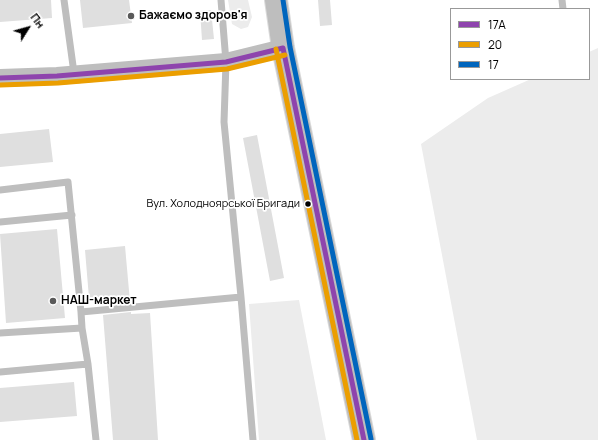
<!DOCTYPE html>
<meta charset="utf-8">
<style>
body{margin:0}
#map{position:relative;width:598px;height:440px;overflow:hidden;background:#fff;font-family:Manrope,sans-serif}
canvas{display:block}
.legend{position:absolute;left:450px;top:8px;width:140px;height:72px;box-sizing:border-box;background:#fff;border:1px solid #999;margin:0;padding:5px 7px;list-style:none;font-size:12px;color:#000}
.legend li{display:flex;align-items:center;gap:8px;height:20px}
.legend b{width:20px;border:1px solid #999}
.north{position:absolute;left:8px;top:8px;width:40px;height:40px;-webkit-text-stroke:3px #fff;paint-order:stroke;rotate:53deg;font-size:11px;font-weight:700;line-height:16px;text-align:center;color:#000}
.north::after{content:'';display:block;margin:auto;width:14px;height:18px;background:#000;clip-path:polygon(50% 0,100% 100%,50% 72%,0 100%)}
</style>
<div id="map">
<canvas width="598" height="440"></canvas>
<ul class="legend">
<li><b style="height:5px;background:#8e44ad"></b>17А</li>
<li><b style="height:5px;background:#eb9e00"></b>20</li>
<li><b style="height:5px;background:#0065bd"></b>17</li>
</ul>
<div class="north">Пн</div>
</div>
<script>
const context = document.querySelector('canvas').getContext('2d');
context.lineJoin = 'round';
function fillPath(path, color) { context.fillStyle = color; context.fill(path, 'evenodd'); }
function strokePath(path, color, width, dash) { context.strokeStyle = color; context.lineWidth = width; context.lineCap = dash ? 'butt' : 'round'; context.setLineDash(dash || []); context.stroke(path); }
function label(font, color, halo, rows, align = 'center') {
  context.font = font + ' Manrope,sans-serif'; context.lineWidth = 3.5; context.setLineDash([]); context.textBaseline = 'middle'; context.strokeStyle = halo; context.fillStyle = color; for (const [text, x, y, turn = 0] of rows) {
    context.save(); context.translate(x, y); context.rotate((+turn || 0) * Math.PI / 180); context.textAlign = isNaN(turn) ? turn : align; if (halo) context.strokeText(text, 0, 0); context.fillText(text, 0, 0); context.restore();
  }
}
const green = new Path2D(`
 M228 0H248L252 17 248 27 241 29 232 24Z
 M598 48V440H477L421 144 488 98 531 79H589V52Z
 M299 300 326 440H259L249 304Z`);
const building = new Path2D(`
 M0 0H51L52 18 0 22Z
 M80 0H129L132 23 83 28Z
 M318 0H330L332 25 320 26Z
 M211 10 214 39 202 40 200 11Z
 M49 129 53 162 0 167V134Z
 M257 135 284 278 270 281 243 138Z
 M57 229 65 318 6 323 0 234Z
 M125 246 130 302 102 305 101 297 89 298 85 250Z
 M131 312V314L150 313 158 440H113L103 315Z
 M74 382 77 416 0 422V388Z`);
const service = new Path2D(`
 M64 0 74 73
 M221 0 226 62 224 122 241 297 253 440
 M562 0 563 9
 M0 190 68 182 81 312 241 297
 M0 222 72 215
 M81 312 82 328
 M0 333 82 328 88 364 96 440
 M0 372 88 364`);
const tertiary = new Path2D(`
 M0 78 57 76 226 62 283 48`);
const primary = new Path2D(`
 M276 0 283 48 364 440`);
const bus1 = new Path2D(`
 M283 48 364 440
 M0 78 57 76 226 62 283 48`);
const bus2 = new Path2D(`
 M276 49 357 440
 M0 85 58 83 227 69 285 55`);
const bus3 = new Path2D(`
 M283 0 290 47 371 439`);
const markers = [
 [131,16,4,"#595959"],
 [308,204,3.5,"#000"],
 [53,301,4,"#595959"]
];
const busNames = [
 ["Вул. Холодноярської Бригади",300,204]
];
const poiNames = [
 ["Бажаємо здоров'я",139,16],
 ["НАШ-маркет",61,301]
];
fillPath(green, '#ececec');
fillPath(building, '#dfdfdf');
strokePath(primary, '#dbdbdb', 24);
strokePath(service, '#bebebe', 7);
strokePath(tertiary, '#bebebe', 18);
strokePath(primary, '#bebebe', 22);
strokePath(bus1, '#8e44ad', 5);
strokePath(bus2, '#eb9e00', 5);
strokePath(bus3, '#0065bd', 5);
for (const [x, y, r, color] of markers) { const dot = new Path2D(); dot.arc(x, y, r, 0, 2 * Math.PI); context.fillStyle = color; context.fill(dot); strokePath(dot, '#fff', 1.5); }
label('11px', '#000', '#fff', busNames, 'right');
label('bold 12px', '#000', '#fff', poiNames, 'left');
</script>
